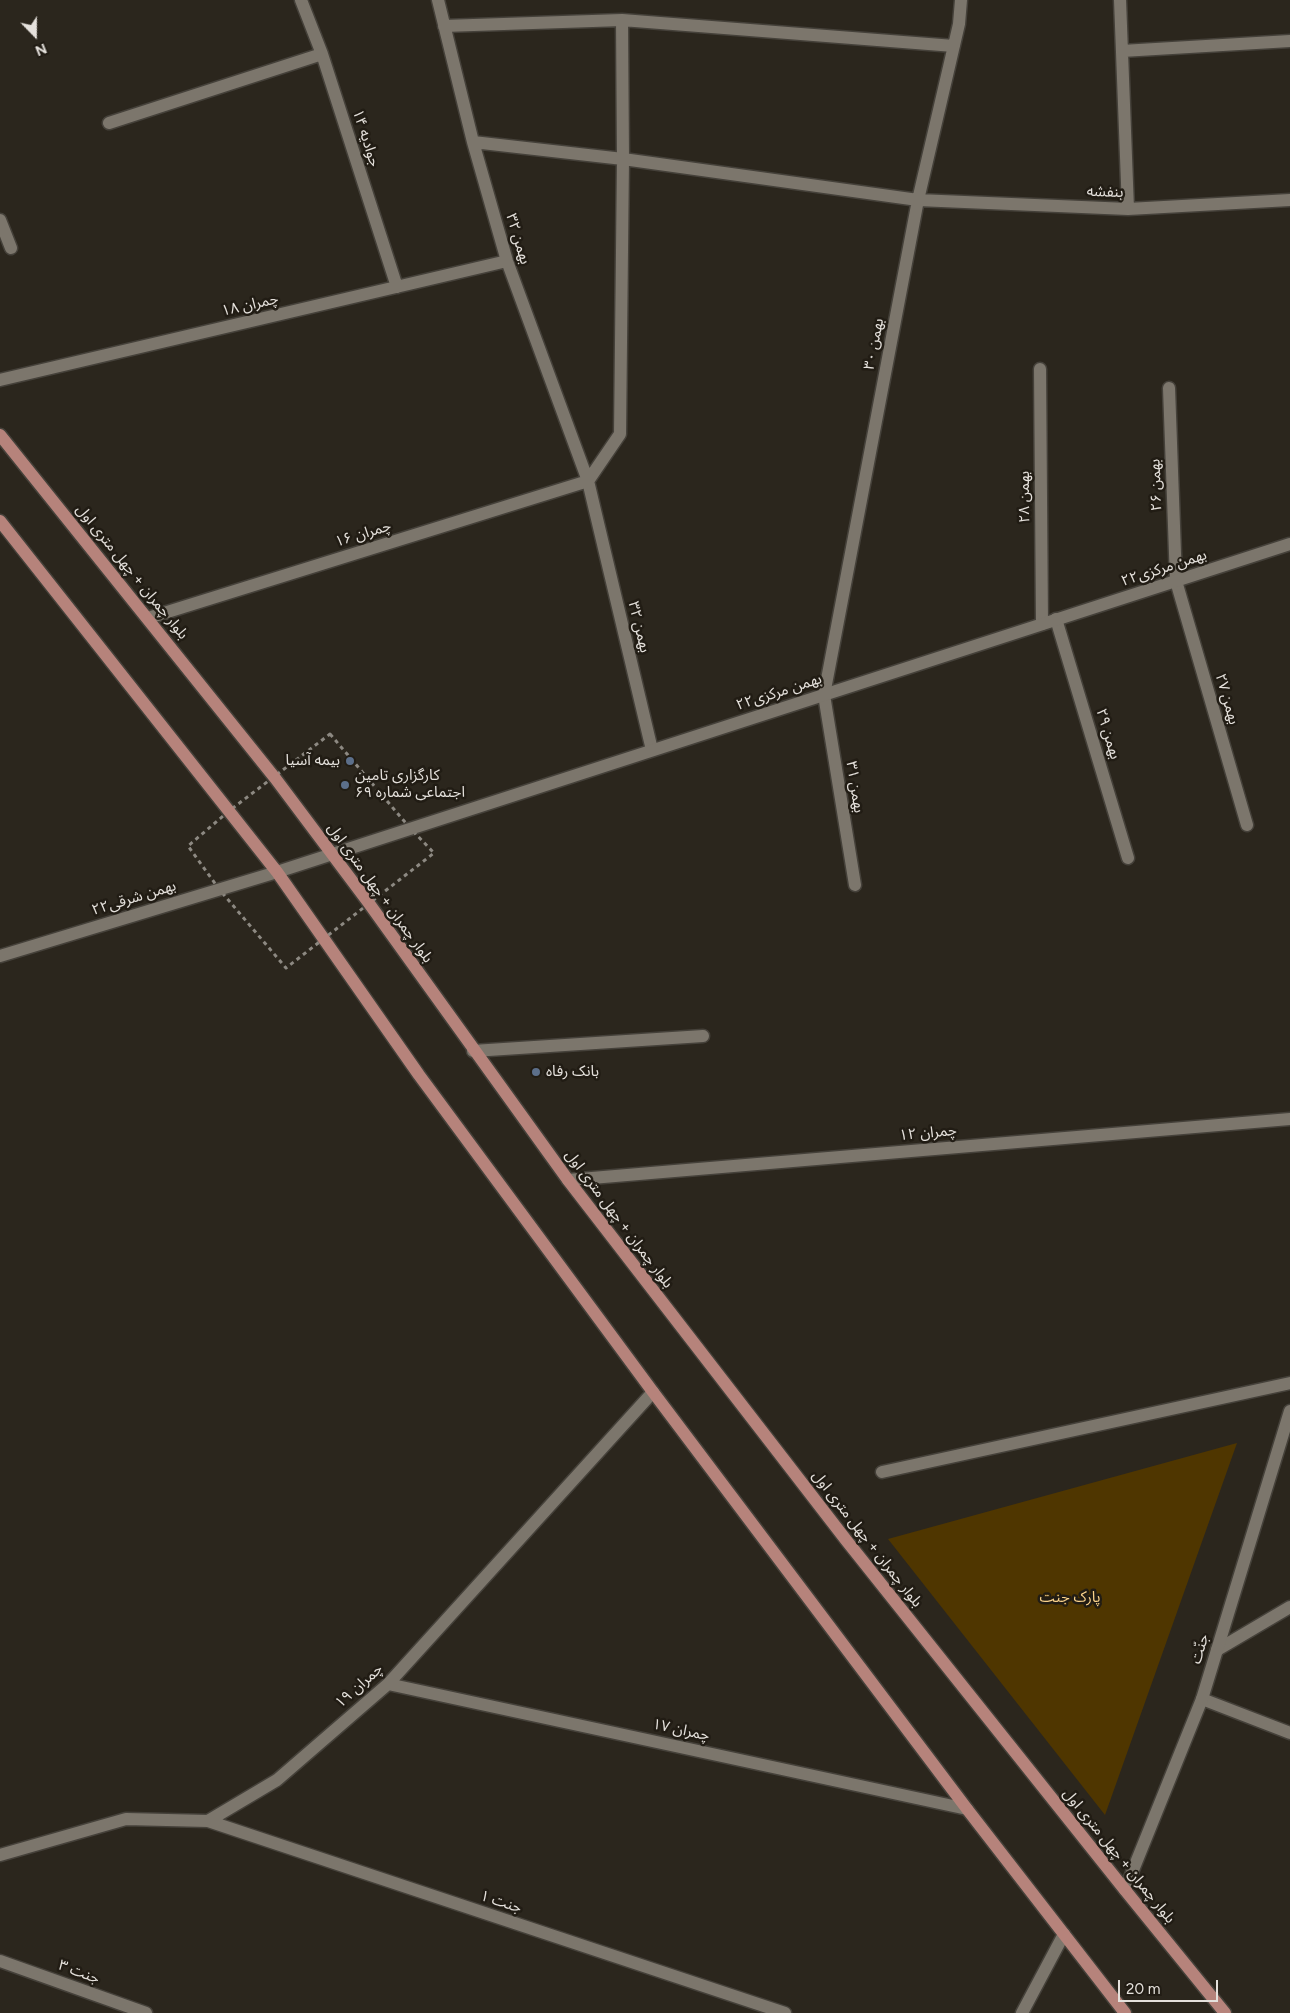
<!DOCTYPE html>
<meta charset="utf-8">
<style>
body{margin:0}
#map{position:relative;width:1290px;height:2013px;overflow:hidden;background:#2b261d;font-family:Figtree,sans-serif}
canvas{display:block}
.north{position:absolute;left:10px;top:10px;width:50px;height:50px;-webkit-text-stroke:4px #211c14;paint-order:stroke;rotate:158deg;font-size:14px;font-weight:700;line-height:20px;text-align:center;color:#e5e1dc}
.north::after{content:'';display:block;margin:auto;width:18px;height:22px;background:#e5e1dc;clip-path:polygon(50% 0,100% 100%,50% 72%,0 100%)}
.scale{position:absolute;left:1118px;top:1980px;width:100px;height:22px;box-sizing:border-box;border:2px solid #e5e1dc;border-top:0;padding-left:6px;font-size:15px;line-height:18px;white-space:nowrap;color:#e5e1dc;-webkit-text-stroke:4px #211c14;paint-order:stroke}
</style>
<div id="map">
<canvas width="1290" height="2013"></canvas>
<div class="north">N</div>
<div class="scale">20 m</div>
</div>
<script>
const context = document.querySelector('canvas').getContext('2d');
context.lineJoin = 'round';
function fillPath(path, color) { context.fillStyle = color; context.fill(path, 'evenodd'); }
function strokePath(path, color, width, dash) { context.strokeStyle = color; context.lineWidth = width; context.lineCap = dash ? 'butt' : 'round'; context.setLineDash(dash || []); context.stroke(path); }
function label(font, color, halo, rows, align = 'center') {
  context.font = font + ' Figtree,"Noto Sans Arabic",sans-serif'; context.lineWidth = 5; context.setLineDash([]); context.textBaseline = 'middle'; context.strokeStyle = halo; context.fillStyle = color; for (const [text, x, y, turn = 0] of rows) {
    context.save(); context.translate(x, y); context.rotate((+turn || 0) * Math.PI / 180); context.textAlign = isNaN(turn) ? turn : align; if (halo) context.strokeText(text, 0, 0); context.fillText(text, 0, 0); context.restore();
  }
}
const green = new Path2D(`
 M1237 1443 1105 1815 888 1539Z`);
const path = new Path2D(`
 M330 734 410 828 434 853 286 968 219 889 188 846 229 811Z`);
const minor = new Path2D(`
 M301 0 322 54 397 287
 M438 0 473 142 507 261 588 481 652 750
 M1120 0 1128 209
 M444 26 622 20 954 46
 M1122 51 1290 41
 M109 123 322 54
 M473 142 623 159 918 200 1128 209 1290 200
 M0 220 11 248
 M1040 369 1042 624
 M0 380 507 261
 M1169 388 1176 581 1247 825
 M148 618 588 481 620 434 623 159 622 20
 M1056 619 1128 858
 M855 885 824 695 918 200 959 24 961 0
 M473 1051 703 1036
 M568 1180 1290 1119
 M882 1472 1290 1383
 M1217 1650 1290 1607
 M388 1684 967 1809
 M1202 1699 1290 1733
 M208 1821 785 2013
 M0 1855 126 1819 208 1821 277 1780 388 1684 653 1392
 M0 1961 146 2013
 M1022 2013 1064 1934`);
const tertiary = new Path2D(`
 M0 956 277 872 1290 544
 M1125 1890 1202 1699 1290 1411`);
const primary = new Path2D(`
 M0 435 275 778 368 902 568 1180 846 1540 1125 1890 1225 2013
 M0 521 277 872 419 1075 653 1392 967 1809 1125 2013`);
const markers = [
 [350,761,5,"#5c6f8a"],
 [345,785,5,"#5c6f8a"],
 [536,1072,5,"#5c6f8a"]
];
const streetNames = [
 ["جوادیه ۱۴",366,138,72],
 ["بنفشه",1105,192,2],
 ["بهمن ۳۲",518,239,73],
 ["چمران ۱۸",250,305,-13],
 ["بهمن ۳۰",874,344,-79],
 ["بهمن ۲۶",1156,485,-92],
 ["بهمن ۲۸",1025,497,-90],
 ["چمران ۱۶",363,534,-17],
 ["۲۲بهمن مرکزی",1164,568,-18],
 ["بلوار چمران + چهل متری اول",132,572,51],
 ["بهمن ۳۲",639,627,76],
 ["۲۲بهمن مرکزی",779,692,-18],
 ["بهمن ۲۷",1227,699,74],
 ["بهمن ۲۹",1108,734,73],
 ["بهمن ۳۱",855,787,81],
 ["بلوار چمران + چهل متری اول",380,893,54],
 ["۲۲بهمن شرقی",134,898,-17],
 ["چمران ۱۲",928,1133,-5],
 ["بلوار چمران + چهل متری اول",619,1219,53],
 ["بلوار چمران + چهل متری اول",867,1539,52],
 ["جنّت",1200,1649,-73],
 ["چمران ۱۹",359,1686,-42],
 ["چمران ۱۷",681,1730,12],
 ["بلوار چمران + چهل متری اول",1119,1856,51],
 ["جنت ۱",501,1902,18],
 ["جنت ۳",79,1972,20]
];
const poiNames = [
 ["بیمه آسیا",340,761,"right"],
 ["کارگزاری تامین",355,776],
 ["اجتماعی شماره ۶۹",355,793],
 ["بانک رفاه",546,1072]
];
const parkNames = [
 ["پارک جنت",1070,1598]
];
fillPath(green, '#4f3600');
strokePath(minor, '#45413a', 15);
strokePath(tertiary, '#45413a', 15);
strokePath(primary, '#45413a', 15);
strokePath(path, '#8d8982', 3, [4, 4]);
strokePath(minor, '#7c766c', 12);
strokePath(tertiary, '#7c766c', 12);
strokePath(primary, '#b6837b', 12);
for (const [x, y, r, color] of markers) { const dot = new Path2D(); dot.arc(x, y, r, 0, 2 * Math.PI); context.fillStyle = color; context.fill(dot); strokePath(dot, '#211c14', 2); }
label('15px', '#e5e1dc', '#211c14', streetNames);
label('15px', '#e5e1dc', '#211c14', poiNames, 'left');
label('15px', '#fbd38b', '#211c14', parkNames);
</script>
